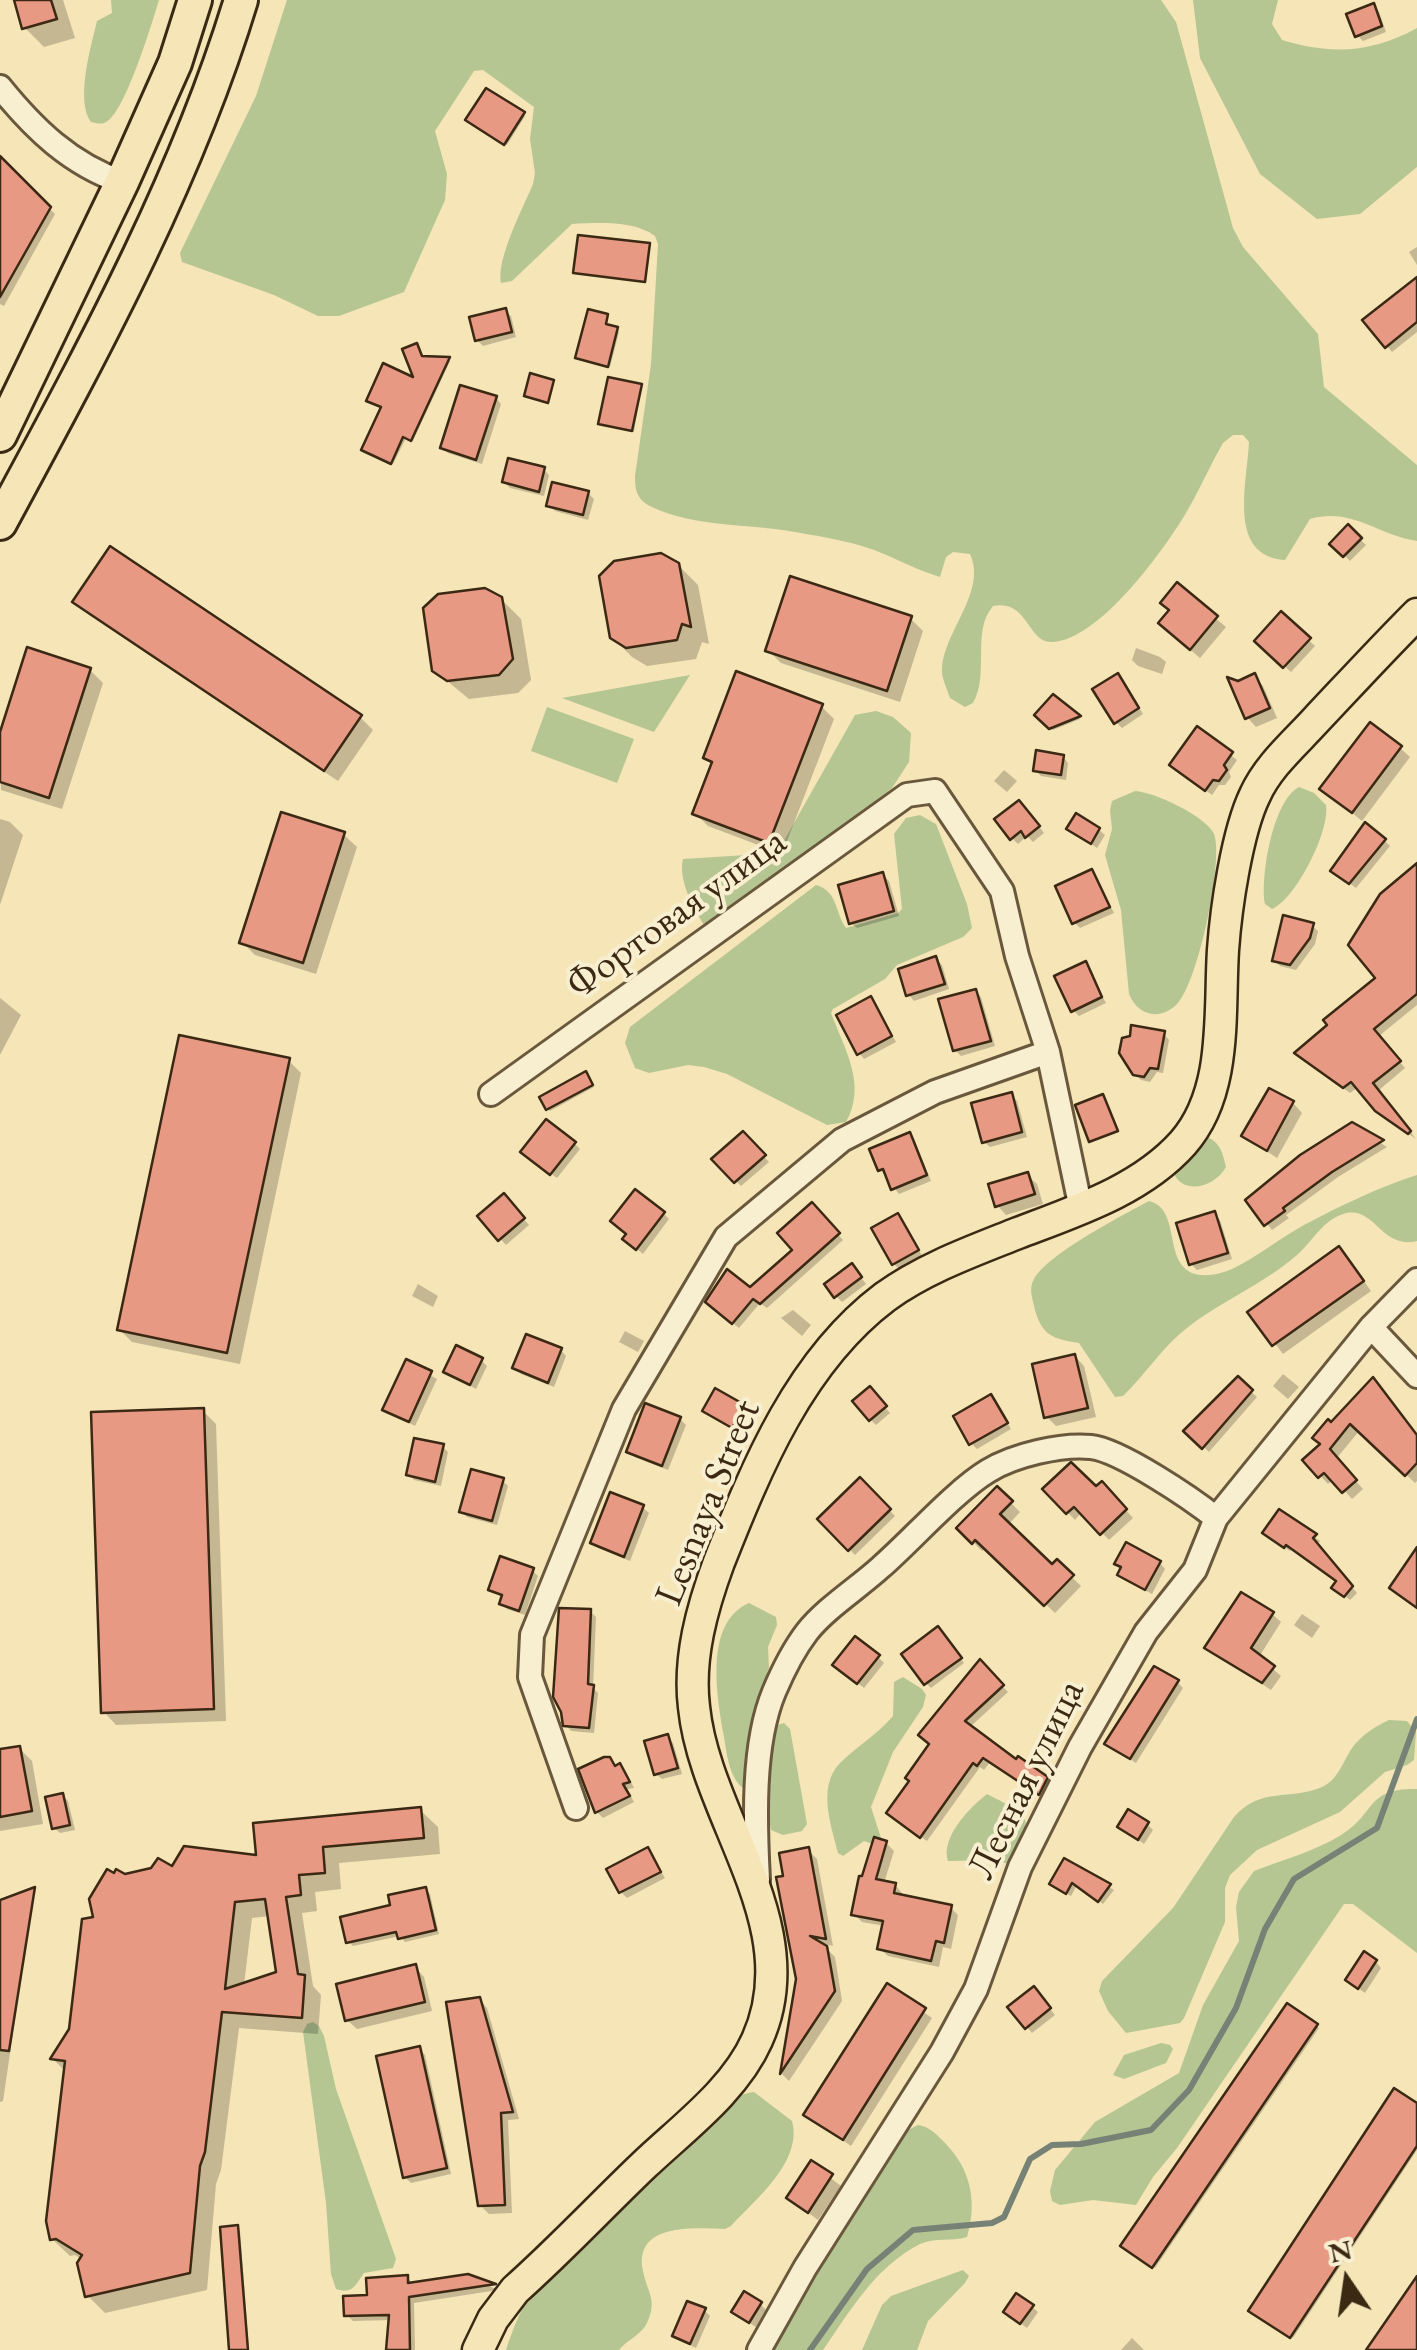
<!DOCTYPE html>
<meta charset="utf-8">
<style>
body{margin:0}
#map{position:relative;width:1417px;height:2350px;overflow:hidden;background:#f5e5b7;font-family:"EB Garamond",serif}
canvas{display:block}
.north{position:absolute;left:1297px;top:2230px;width:100px;height:100px;-webkit-text-stroke:8px #f8eed0;paint-order:stroke;rotate:347deg;font-size:28px;font-weight:700;line-height:40px;text-align:center;color:#3b2914}
.north::after{content:'';display:block;margin:auto;width:35px;height:45px;background:#3b2914;clip-path:polygon(50% 0,100% 100%,50% 72%,0 100%)}
</style>
<div id="map">
<canvas width="1417" height="2350"></canvas>
<div class="north">N</div>
</div>
<script>
const context = document.querySelector('canvas').getContext('2d');
context.lineJoin = 'round';
function fillPath(path, color) { context.fillStyle = color; context.fill(path, 'evenodd'); }
function strokePath(path, color, width, dash) { context.strokeStyle = color; context.lineWidth = width; context.lineCap = dash ? 'butt' : 'round'; context.setLineDash(dash || []); context.stroke(path); }
function label(font, color, halo, rows, align = 'center') {
  context.font = font + ' "EB Garamond",serif'; context.lineWidth = 8; context.setLineDash([]); context.textBaseline = 'middle'; context.strokeStyle = halo; context.fillStyle = color; for (const [text, x, y, turn = 0] of rows) {
    context.save(); context.translate(x, y); context.rotate((+turn || 0) * Math.PI / 180); context.textAlign = isNaN(turn) ? turn : align; if (halo) context.strokeText(text, 0, 0); context.fillText(text, 0, 0); context.restore();
  }
}
const green = new Path2D(`
 M111 0H159C152 23 125 113 106 122 101 125 96 123 91 122 75 101 91 46 97 21L112 13Z
 M287 0H1161L1176 22 1233 228 1243 247 1318 334 1324 387 1417 465V541C1377 535 1352 507 1310 519L1285 560C1227 556 1247 484 1249 442L1243 435H1233L1223 443C1209 467 1198 494 1183 518 1160 555 1099 639 1053 642 1027 644 1029 599 993 606 971 631 990 674 973 703L965 707 950 698C947 689 941 677 942 668 945 630 987 591 970 554L953 552 946 557 940 577C920 571 903 562 884 554 857 542 823 537 795 532 747 523 697 528 652 507 637 500 635 491 635 476L651 364 658 244 655 236C633 220 598 223 572 224L512 281 501 283C496 259 523 208 533 184L535 173 530 139 534 107 483 70 474 71 435 131 447 174 445 200 404 292 339 316H318L274 295 182 262 180 253 256 96Z
 M1193 0H1278L1272 24 1282 40C1331 55 1372 53 1417 28V167L1360 214 1317 219 1260 174 1200 58Z
 M690 675 654 732 562 698Z
 M547 707 634 739 617 783 531 751Z
 M876 711 893 717 911 733 909 762 892 788 747 904 707 927 704 925C693 907 678 880 683 859L762 854 781 846 855 715Z
 M1299 787 1314 793 1326 805C1330 831 1296 899 1272 909L1265 904C1260 877 1273 800 1299 787Z
 M1135 791C1154 792 1206 816 1214 834 1224 860 1198 983 1177 1004 1160 1021 1138 1016 1129 994L1121 910 1105 855 1112 829 1110 810 1112 801Z
 M920 815 936 824 967 904 972 928 963 937 897 965 885 979 833 1009 831 1013C845 1050 867 1085 846 1122L827 1125 727 1074 704 1067 688 1065 649 1073 635 1068 625 1043 630 1027 816 885C838 891 835 913 846 928L898 913 902 909 894 834 906 818Z
 M1205 1137C1220 1140 1223 1154 1226 1167 1216 1186 1184 1197 1173 1172Z
 M1417 1175V1241C1380 1250 1375 1204 1343 1214 1322 1221 1312 1242 1297 1255 1264 1284 1221 1301 1187 1328 1162 1347 1146 1374 1123 1396L1115 1397 1079 1343C1054 1339 1042 1336 1035 1310 1033 1300 1028 1289 1034 1279 1048 1254 1121 1216 1149 1201 1182 1209 1162 1264 1195 1274 1206 1277 1221 1274 1232 1269 1257 1257 1280 1238 1304 1225 1340 1206 1379 1187 1417 1175Z
 M749 1603 776 1617 777 1625 768 1647 769 1668 754 1708 749 1784 744 1789C728 1777 727 1752 723 1732 717 1694 704 1623 749 1603Z
 M903 1677 922 1689 926 1695 923 1707 893 1752 871 1807 882 1841 878 1846 864 1841 843 1856 838 1853C831 1825 817 1787 840 1763 857 1746 877 1735 893 1716L894 1682Z
 M1389 1720 1407 1721 1416 1732 1414 1760 1407 1765 1385 1772 1340 1812 1257 1850 1230 1875 1225 1888V1922L1184 2018 1180 2023 1126 2033 1108 2011 1099 1991 1102 1981 1173 1908 1234 1817C1261 1786 1290 1801 1322 1787 1341 1778 1343 1758 1356 1743 1365 1733 1376 1726 1389 1720Z
 M784 1723 790 1729 807 1824 802 1831 783 1835 771 1830C766 1799 763 1754 777 1725Z
 M1417 1789V1953L1353 1904H1344L1177 2148 1153 2177 1136 2205 1093 2200 1060 2205 1052 2201 1050 2191 1055 2170 1095 2122 1179 2073 1203 2005 1239 1941 1236 1907 1239 1892 1254 1871C1282 1860 1316 1851 1341 1835 1377 1813 1365 1788 1417 1789Z
 M987 1794C1036 1819 1033 1816 1009 1864L992 1860 948 1861C940 1838 970 1807 987 1794Z
 M313 2022 319 2026 324 2036 336 2089 396 2259 393 2268 364 2273C356 2284 353 2295 336 2289L331 2274 326 2203 303 2032 307 2024Z
 M1161 2043 1170 2045 1173 2049 1166 2063 1124 2079 1113 2075 1124 2055Z
 M754 2092 792 2121C803 2161 756 2199 731 2226L725 2229C696 2228 633 2222 643 2271 647 2292 658 2300 647 2323 642 2334 627 2340 619 2350H506C514 2325 523 2302 541 2281 574 2245 615 2215 651 2183 679 2158 715 2096 754 2092Z
 M918 2125C930 2127 935 2133 944 2142 970 2168 978 2200 967 2237 951 2242 935 2237 920 2244 875 2267 851 2310 823 2350H767L837 2226 908 2130Z
 M963 2270 969 2276 965 2283 928 2321 917 2350H862L882 2305 891 2296Z`);
const shadow = new Path2D(`
 M16 0H63L75 38 44 47 25 28Z
 M1373 6 1379 12 1386 32 1363 41 1357 35Z
 M523 114 525 116 507 145 470 122Z
 M0 160 55 214 4 306 0 304Z
 M649 246 646 283 575 272Z
 M1417 247V265L1409 252Z
 M505 311 511 316 516 337 483 346 477 340Z
 M1417 315V332L1392 352 1387 346Z
 M607 316V327L619 332 610 367 578 358Z
 M422 358 450 361 413 441 406 438 393 464 366 452 383 408 417 382Z
 M641 386 634 432 603 426 601 424Z
 M496 398 501 404 482 464 448 453 443 447Z
 M544 470 549 475 544 496 510 488 504 482Z
 M588 493 594 499 588 520 555 511 549 505Z
 M1348 528 1366 545 1350 561 1333 544Z
 M111 550 360 717 373 730 338 781 88 614 75 602Z
 M678 565 698 585 709 644 702 642 696 659 647 666 632 657 612 637Z
 M1177 586 1226 627 1200 658 1173 635 1171 611Z
 M501 599 521 619 531 680 518 693 469 699 434 670Z
 M1281 614 1315 646 1291 672 1257 641Z
 M910 618 923 631 900 702 781 663 768 650Z
 M1136 648 1160 657 1166 662 1162 674 1138 666 1132 660Z
 M90 670 103 683 62 809 1 790 0 740Z
 M1254 676 1263 686 1277 718 1256 727 1247 717 1238 684Z
 M1123 682 1143 714 1122 728 1116 722Z
 M1053 697 1080 719 1053 730 1037 715Z
 M821 706 834 719 782 854 708 826 695 813 714 766 706 758Z
 M1198 730 1237 760 1229 772 1231 777 1225 785H1219L1212 795 1178 770Z
 M1400 748 1410 757 1362 821 1323 789Z
 M1063 757 1068 763 1066 780 1041 776 1035 770Z
 M1004 770 1017 781 1007 792 994 781Z
 M1025 808 1044 833 1033 842 1027 836 1018 844 1012 838Z
 M0 819 10 822 23 835 0 905Z
 M1070 829 1099 830 1105 835 1097 848Z
 M344 835 357 847 316 974 255 955 242 942Z
 M1384 840 1390 846 1356 888 1339 876Z
 M1417 866V1005L1379 1036 1405 1068 1378 1091 1416 1139 1385 1117 1358 1087 1350 1093 1303 1059 1379 978Z
 M1092 872 1114 913 1080 928 1074 922Z
 M883 875 889 881 899 916 857 928 851 923Z
 M1312 926 1318 931 1315 944 1296 970 1280 966 1274 960Z
 M936 959 942 965 949 989 914 1001 909 995Z
 M1085 964 1106 1003 1079 1016 1073 1010Z
 M976 991 981 997 995 1046 961 1056 955 1050Z
 M0 998 21 1015 0 1055Z
 M871 999 896 1042 864 1059 859 1053Z
 M1164 1034 1169 1040 1163 1073 1157 1072 1150 1082 1141 1080 1135 1074Z
 M289 1061 301 1073 240 1364 132 1342 119 1329Z
 M588 1077 594 1087 550 1111 548 1108Z
 M1270 1091 1293 1103 1302 1113 1277 1158 1244 1136Z
 M1011 1095 1017 1101 1027 1137 990 1147 984 1142Z
 M1352 1125 1387 1147 1338 1177 1286 1215 1289 1218 1272 1230 1248 1200Z
 M743 1135 769 1162 741 1186 715 1159Z
 M909 1135 915 1141 931 1181 899 1194 880 1169Z
 M574 1143 580 1149 557 1178 529 1157Z
 M1027 1175 1037 1184 1043 1204 1006 1215 997 1205Z
 M504 1197 529 1225 506 1245 480 1217Z
 M812 1206 843 1240 767 1308 760 1303 739 1328 713 1307 750 1290 796 1251Z
 M664 1214 669 1219 643 1254 631 1244Z
 M1214 1214 1220 1220 1232 1259 1197 1270 1191 1264Z
 M898 1216 923 1257 900 1270 894 1264Z
 M1348 1259 1371 1291 1283 1354 1251 1312Z
 M857 1272 866 1284 842 1302 836 1296Z
 M418 1284 438 1296 433 1307 412 1296Z
 M793 1310 811 1325 802 1336 781 1318Z
 M625 1331 644 1341 638 1352 619 1342Z
 M561 1350 566 1356 554 1387 521 1374 515 1368Z
 M1075 1356 1084 1366 1096 1417 1056 1426 1047 1417Z
 M481 1360 487 1366 476 1389 446 1372Z
 M407 1363 437 1379 415 1426 385 1410Z
 M1283 1374 1299 1387 1288 1399 1273 1386Z
 M1238 1380 1257 1397 1209 1452 1187 1431Z
 M1373 1380 1417 1436V1481L1415 1483 1360 1430 1336 1459 1363 1489 1352 1499 1334 1479 1328 1484 1306 1460 1323 1445 1331 1425Z
 M870 1390 890 1413 876 1425 870 1419Z
 M996 1403 1011 1429 977 1449 971 1443Z
 M743 1407 749 1413 738 1432 705 1410Z
 M203 1411 216 1424 226 1721 116 1725 104 1712Z
 M680 1419 686 1425 668 1470 635 1457 629 1451Z
 M442 1446 448 1452 441 1486 414 1480 409 1474Z
 M860 1480 895 1516 855 1555 820 1519Z
 M503 1481 508 1486 497 1525 467 1517 462 1512Z
 M1102 1484 1133 1518 1109 1540 1082 1512 1075 1520 1045 1489H1096Z
 M997 1489 1020 1512 1008 1525 1053 1567 1057 1563 1081 1586 1055 1613 986 1548 982 1551 959 1528Z
 M643 1508 649 1513 630 1561 598 1548 592 1543Z
 M1280 1512 1320 1541 1317 1545 1357 1593 1350 1600 1340 1592 1339 1581 1292 1548 1290 1551 1271 1538Z
 M1117 1563H1160L1165 1569 1152 1594 1126 1580Z
 M532 1570 538 1576 525 1615 507 1609 501 1603 503 1598 491 1589Z
 M590 1611 596 1617 593 1688 598 1693 594 1733 571 1731 565 1724 563 1711Z
 M1272 1614 1281 1622 1259 1657 1281 1676 1271 1690 1208 1648Z
 M1302 1614 1320 1626 1312 1638 1294 1625Z
 M942 1634 964 1663 931 1688 926 1683Z
 M878 1657 884 1663 864 1688 841 1670Z
 M980 1663 1008 1692 970 1727 1052 1784 1045 1799 990 1762 984 1770 980 1767 927 1841 894 1818 912 1781Z
 M1177 1682 1183 1688 1136 1763 1107 1744Z
 M667 1737 673 1743 682 1774 662 1779 656 1774Z
 M19 1748 32 1761 43 1824 0 1831V1752Z
 M608 1757 616 1768 620 1766 626 1772 634 1788 627 1789 634 1802 603 1818 597 1812Z
 M63 1796 68 1801 75 1830 60 1833 54 1828Z
 M420 1810 438 1827 440 1854 339 1863 341 1889 315 1892 317 1911 302 1913 313 1986 321 1995 318 2034 239 2028 221 2170 216 2184 207 2290 105 2313 88 2296 83 2260 75 2255 70 2256 52 2239 66 2072 53 2059 71 2030 96 1919 124 1877 259 1858ZM270 1916 279 1974 244 1985 252 1918Z
 M1147 1824 1153 1830 1144 1844 1120 1827Z
 M886 1843 894 1851 884 1883 895 1885 902 1893V1897L950 1907 958 1915 951 1949 943 1947 939 1967 888 1956 880 1949 885 1926 862 1922 854 1914Z
 M648 1850 665 1878 627 1898 621 1892Z
 M808 1850 817 1859 833 1946 821 1943 835 1957 842 2001 789 2081 782 2074 798 1979 786 1878Z
 M1065 1862 1114 1890 1103 1904 1077 1885 1071 1896 1057 1888Z
 M425 1889 430 1894 439 1934 405 1942 400 1936 353 1946 349 1942 393 1907Z
 M34 1890 3 2101 0 2102V1903Z
 M1376 1962 1381 1968 1365 1993 1354 1985Z
 M415 1967 424 1977 432 2011 357 2029 347 2020Z
 M887 1987 932 2018 851 2146 806 2115Z
 M1039 1995 1055 2015 1032 2033 1027 2027Z
 M479 1999 487 2008 519 2119 508 2120 512 2213 489 2214 480 2205Z
 M1288 2007 1319 2028 1155 2268 1125 2247Z
 M419 2049 425 2055 451 2174 411 2183 405 2177Z
 M1417 2106V2150L1293 2338 1253 2312Z
 M812 2164 841 2186 818 2220 789 2198Z
 M237 2228 240 2230 249 2350H231Z
 M468 2276 498 2290 414 2303 415 2350H389L391 2320 353 2321 347 2315 369 2297 407 2278 414 2284Z
 M760 2304 766 2310 756 2327 740 2317Z
 M1032 2307 1038 2312 1027 2328 1012 2317Z
 M704 2310 710 2316 696 2348 681 2341 675 2335Z
 M1132 2338 1144 2350H1121Z`);
const stream = new Path2D(`
 M810 2350 867 2269 913 2230 992 2223 1004 2217 1030 2159 1052 2145 1081 2144 1151 2130 1189 2090 1236 2008 1265 1929 1294 1879 1377 1828 1417 1719`);
const building = new Path2D(`
 M14 0H51L57 19 22 29Z
 M1374 3 1382 26 1355 37 1346 14Z
 M486 88 525 112 504 145 465 120Z
 M0 156 51 207 0 297Z
 M578 235 650 243 645 282 573 273Z
 M1417 277V322L1385 348 1362 320Z
 M506 308 512 332 475 341 469 317Z
 M588 309 608 314 606 324 618 327 608 367 575 358Z
 M417 343 422 356 450 357 411 441 403 437 391 464 361 450 381 407 366 401 383 363 413 377 402 349Z
 M530 373 554 380 548 403 524 396Z
 M608 377 642 384 632 431 598 424Z
 M460 385 497 396 476 460 440 448Z
 M508 458 545 467 539 492 502 482Z
 M552 482 589 491 583 515 546 506Z
 M1348 524 1362 538 1343 557 1329 544Z
 M110 546 362 715 324 771 72 602Z
 M661 553 679 563 691 627 682 624 677 640 626 648 610 638 599 576 614 561Z
 M790 576 912 616 887 691 765 651Z
 M1177 582 1218 616 1190 650 1158 623 1169 610 1160 603Z
 M485 588 502 597 513 659 499 675 447 681 432 671 423 608 438 594Z
 M1281 611 1311 638 1283 668 1254 641Z
 M27 647 91 668 49 798 0 782V732Z
 M736 671 823 704 769 843 692 814 712 762 703 758Z
 M1118 673 1139 708 1114 724 1092 689Z
 M1255 673 1270 708 1245 719 1227 677 1238 681Z
 M1053 694 1081 716 1049 729 1034 715Z
 M1370 722 1402 746 1352 813 1319 789Z
 M1197 726 1233 752 1224 765 1227 770 1219 781 1213 780 1205 791 1169 765Z
 M1036 750 1064 755 1061 775 1033 771Z
 M1019 800 1040 826 1025 838 1021 831 1010 840 994 819Z
 M281 812 345 832 303 963 239 943Z
 M1076 813 1100 828 1091 844 1066 829Z
 M1365 822 1386 839 1349 884 1330 871Z
 M1417 863V994L1374 1029 1401 1061 1373 1083 1411 1131 1408 1134 1375 1111 1351 1082 1343 1088 1294 1053 1327 1025 1323 1020 1375 978 1348 945 1380 894Z
 M1092 869 1110 907 1072 924 1055 886Z
 M883 872 894 911 849 924 838 885Z
 M1283 915 1314 923 1310 938 1290 965 1272 961Z
 M936 956 945 984 906 996 898 969Z
 M1086 961 1102 997 1071 1012 1054 976Z
 M976 989 991 1041 953 1051 938 999Z
 M871 996 892 1036 857 1055 836 1015Z
 M1131 1025 1165 1031 1158 1069 1150 1068 1144 1077 1133 1075 1119 1053 1122 1038 1130 1036Z
 M179 1035 290 1058 227 1353 117 1330Z
 M586 1071 593 1085 546 1110 539 1097Z
 M1269 1088 1294 1101 1267 1151 1241 1136Z
 M1012 1092 1022 1132 982 1143 971 1103Z
 M1103 1094 1118 1131 1089 1142 1075 1105Z
 M546 1119 576 1142 550 1175 520 1152Z
 M1352 1122 1384 1140 1332 1172 1283 1208 1285 1211 1264 1226 1245 1200 1300 1155Z
 M743 1131 766 1155 734 1183 711 1159Z
 M910 1132 927 1175 891 1190 883 1169 878 1171 869 1149Z
 M1028 1172 1035 1194 995 1207 988 1184Z
 M635 1189 665 1212 636 1250 622 1239 626 1234 610 1221Z
 M504 1193 525 1218 498 1241 477 1216Z
 M812 1202 840 1233 760 1304 753 1299 732 1324 705 1302 727 1269 750 1287 792 1250 777 1233Z
 M1215 1211 1228 1253 1189 1265 1176 1223Z
 M898 1213 919 1250 892 1265 871 1228Z
 M1339 1246 1364 1281 1272 1346 1247 1312Z
 M852 1263 862 1277 834 1298 824 1284Z
 M526 1334 562 1348 548 1383 512 1368Z
 M456 1345 483 1358 470 1385 443 1372Z
 M1075 1354 1088 1408 1044 1418 1032 1364Z
 M406 1359 432 1371 409 1422 382 1410Z
 M1238 1376 1253 1390 1202 1449 1183 1431Z
 M1373 1377 1417 1435V1463L1405 1476 1350 1424 1330 1449 1357 1480 1342 1493 1324 1473 1318 1478 1302 1460 1320 1444 1312 1438 1328 1419 1331 1422Z
 M870 1386 887 1406 869 1421 852 1401Z
 M715 1388 745 1405 732 1428 702 1411Z
 M991 1394 1008 1423 969 1445 953 1416Z
 M645 1403 681 1417 662 1466 626 1452Z
 M204 1408 214 1709 101 1713 91 1412Z
 M414 1438 444 1444 435 1482 406 1475Z
 M1071 1462 1096 1486 1102 1481 1127 1509 1100 1535 1074 1507 1066 1514 1042 1489Z
 M471 1469 504 1478 492 1521 459 1512Z
 M860 1477 891 1509 848 1551 817 1519Z
 M997 1486 1013 1501 1000 1514 1052 1564 1057 1559 1074 1575 1044 1606 975 1540 972 1544 956 1528Z
 M610 1492 644 1505 624 1557 590 1543Z
 M1279 1509 1317 1534 1313 1538 1353 1586 1344 1597 1331 1588 1336 1581 1286 1545 1284 1548 1262 1533Z
 M1126 1542 1161 1561 1145 1590 1117 1575 1121 1567 1114 1564Z
 M1417 1547V1608L1389 1588Z
 M500 1556 534 1568 519 1611 499 1604 502 1595 488 1590Z
 M1241 1592 1274 1612 1251 1648 1275 1666 1262 1683 1204 1648Z
 M559 1608 591 1609 588 1684 594 1685 589 1728 563 1726 561 1712 553 1697Z
 M938 1626 962 1658 924 1685 901 1654Z
 M855 1636 880 1655 857 1684 832 1665Z
 M980 1659 1004 1685 965 1721 1016 1759 1018 1756 1048 1777 1039 1795 983 1758 977 1766 973 1763 920 1838 886 1813 909 1781 905 1778 929 1744 918 1735Z
 M1154 1666 1179 1680 1130 1759 1104 1744Z
 M668 1734 678 1768 654 1775 644 1741Z
 M20 1746 32 1811 0 1817V1749Z
 M604 1757H610L615 1766 620 1763 630 1782 623 1784 630 1796 595 1813 578 1769Z
 M63 1793 70 1825 52 1829 45 1797Z
 M421 1807 424 1838 323 1847 325 1873 299 1875 301 1895 286 1897 298 1974 305 1975 302 2018 222 2012 205 2152 200 2166 190 2273 85 2297 77 2263 82 2255 56 2239 50 2240 46 2221 65 2061 50 2059 69 2029 82 1919 93 1917 89 1899 107 1869 114 1873 116 1869 125 1874 151 1868 158 1858 172 1866 184 1846 256 1855 253 1823ZM265 1899 276 1972 225 1989 235 1902Z
 M1128 1809 1149 1822 1138 1840 1117 1827Z
 M874 1837 887 1841 876 1879 896 1883 894 1893 952 1905 944 1943 936 1941 931 1961 877 1949 883 1921 851 1915 859 1876H862Z
 M648 1847 661 1872 619 1893 606 1869Z
 M809 1847 826 1939 810 1936 827 1946 835 1991 780 2074 796 1979 776 1877 783 1876 779 1853Z
 M1064 1858 1111 1884 1098 1902 1072 1883 1066 1894 1049 1884Z
 M35 1887 9 2051 0 2050V1900Z
 M426 1887 436 1930 398 1939 396 1932 346 1943 340 1917 390 1905 388 1895Z
 M1364 1951 1377 1960 1358 1989 1345 1980Z
 M416 1964 425 2002 345 2021 336 1984Z
 M887 1983 926 2008 843 2140 803 2115Z
 M1034 1986 1051 2008 1025 2029 1007 2007Z
 M480 1997 513 2112 501 2113 505 2205 478 2206 446 2002Z
 M1287 2003 1318 2024 1152 2268 1120 2246Z
 M420 2046 447 2168 403 2178 376 2056Z
 M1394 2088 1417 2103V2146L1290 2338 1248 2311Z
 M811 2160 833 2174 808 2213 786 2198Z
 M238 2225 248 2350H229L220 2227Z
 M468 2274 496 2284 409 2297 410 2350H386L389 2315 344 2316 343 2296 367 2295 366 2278 408 2275V2283Z
 M1417 2276V2350H1366Z
 M744 2291 762 2302 749 2323 731 2312Z
 M1016 2293 1034 2305 1020 2324 1003 2312Z
 M687 2301 706 2308 690 2344 672 2336Z`);
const minor = new Path2D(`
 M0 87C34 129 70 164 122 182
 M491 1094 907 795 935 791 1002 891 1017 956 1048 1052 1081 1209
 M1371 1327 1417 1376
 M576 1808 530 1677 532 1635 624 1409 726 1237 842 1140 935 1092 1048 1052
 M758 1880C755 1823 752 1745 774 1692 782 1673 794 1649 807 1632 826 1608 858 1588 881 1567 912 1540 955 1491 988 1471 1014 1455 1061 1444 1091 1447 1120 1450 1192 1499 1216 1518
 M759 2350 805 2268 942 2052 976 1989 1020 1867 1080 1747 1146 1632 1195 1570 1216 1518 1371 1327 1417 1280`);
const major = new Path2D(`
 M478 2350 493 2319 515 2290C560 2250 601 2206 644 2165 683 2128 735 2090 757 2040 809 1926 705 1818 694 1707 688 1658 702 1608 719 1562 757 1466 800 1361 885 1297 925 1268 973 1251 1018 1233 1076 1211 1141 1190 1183 1143 1228 1092 1219 1013 1223 950 1226 908 1237 832 1255 795 1268 766 1294 744 1315 721 1349 685 1382 649 1417 614`);
const highway = new Path2D(`
 M0 435 122 182 175 63 195 0
 M0 523C91 354 185 184 241 0`);
const streetNames = [
 ["Фортовая улица",677,914,-36],
 ["Lesnaya Street",709,1503,-68],
 ["Лесная улица",1027,1780,-64]
];
fillPath(green, '#b5c693');
fillPath(shadow, '#0003');
strokePath(stream, '#768275', 6);
fillPath(building, '#e89983');
strokePath(building, '#3b2914', 2.5);
strokePath(minor, '#6a583d', 28);
strokePath(major, '#3b2914', 35);
strokePath(highway, '#3b2914', 38);
strokePath(minor, '#f8eed0', 22);
strokePath(major, '#f5e5b7', 30);
strokePath(highway, '#f5e5b7', 32);
label('40px', '#3b2914', '#f8eed0', streetNames);
</script>
